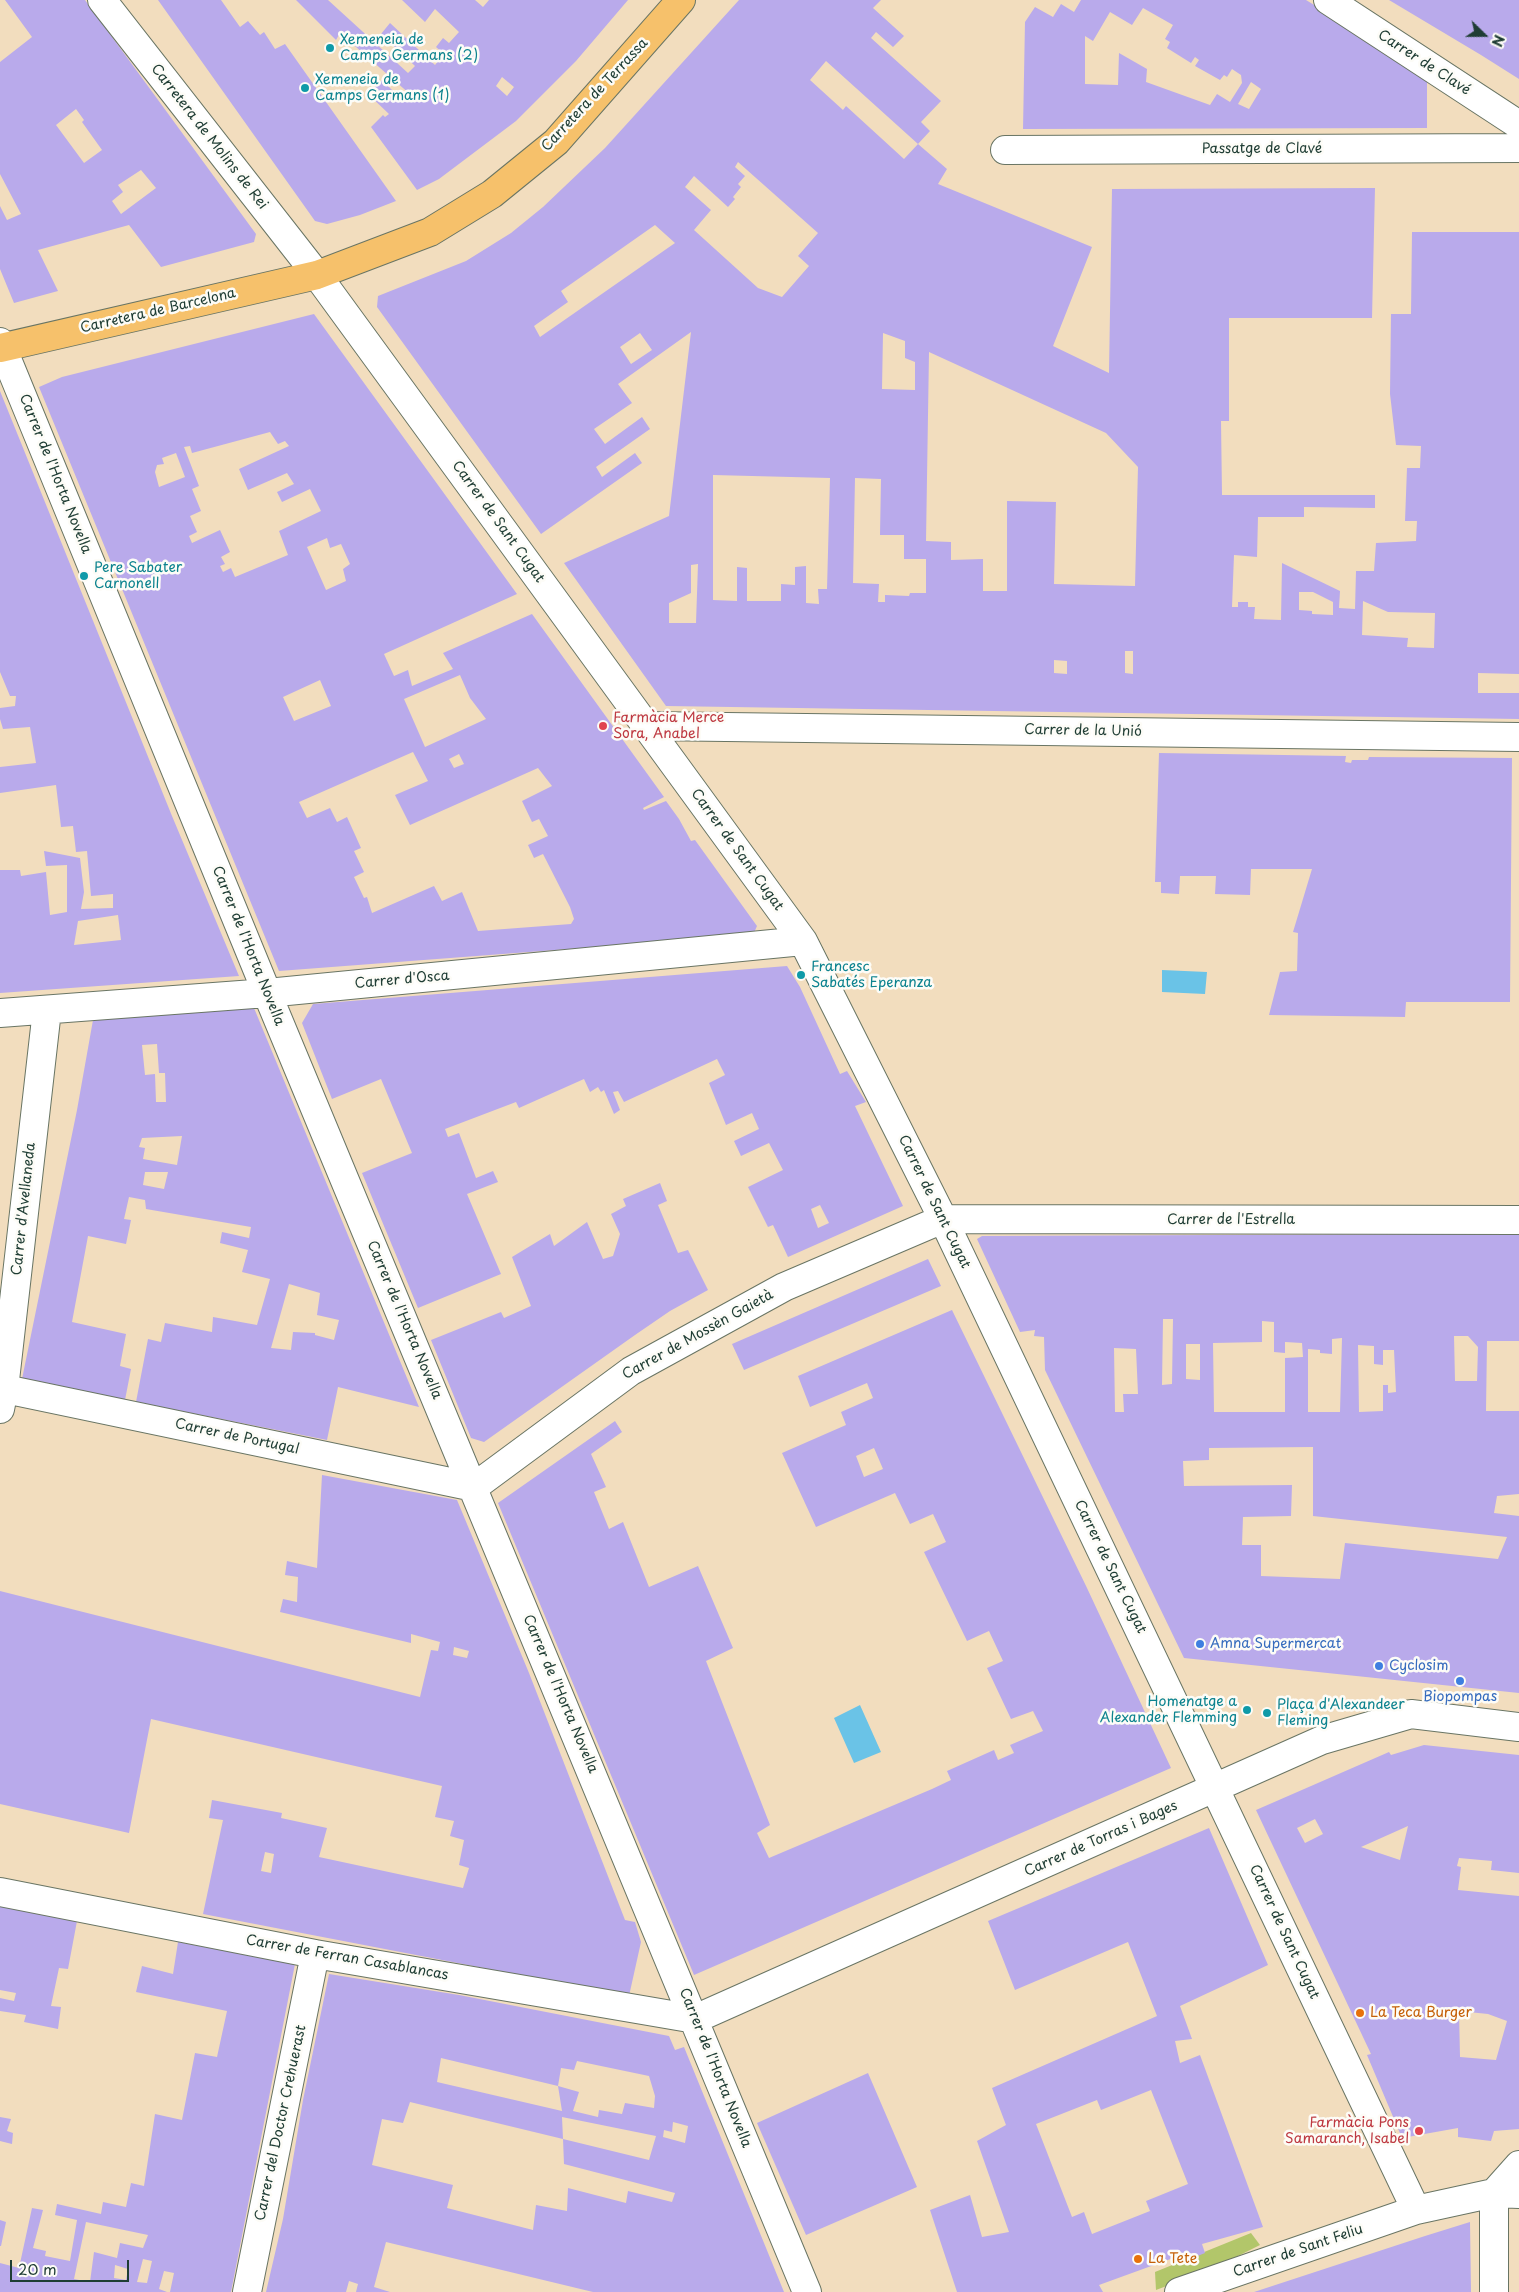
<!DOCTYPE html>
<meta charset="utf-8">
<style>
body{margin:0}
#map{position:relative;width:1519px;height:2292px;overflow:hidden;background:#f2ddbe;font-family:"Playpen Sans",sans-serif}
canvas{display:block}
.north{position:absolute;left:1459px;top:10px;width:50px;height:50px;-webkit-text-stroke:4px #fdfcf7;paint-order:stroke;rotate:112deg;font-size:14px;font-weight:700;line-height:20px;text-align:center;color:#1f3d34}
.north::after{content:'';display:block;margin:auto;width:18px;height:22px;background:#1f3d34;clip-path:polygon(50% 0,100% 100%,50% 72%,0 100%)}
.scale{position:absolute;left:10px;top:2260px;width:119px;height:22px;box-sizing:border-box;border:2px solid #1f3d34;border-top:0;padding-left:6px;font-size:15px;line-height:18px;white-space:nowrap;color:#1f3d34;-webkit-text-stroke:4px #fdfcf7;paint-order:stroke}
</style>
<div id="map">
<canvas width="1519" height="2292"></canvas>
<div class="north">N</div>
<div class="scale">20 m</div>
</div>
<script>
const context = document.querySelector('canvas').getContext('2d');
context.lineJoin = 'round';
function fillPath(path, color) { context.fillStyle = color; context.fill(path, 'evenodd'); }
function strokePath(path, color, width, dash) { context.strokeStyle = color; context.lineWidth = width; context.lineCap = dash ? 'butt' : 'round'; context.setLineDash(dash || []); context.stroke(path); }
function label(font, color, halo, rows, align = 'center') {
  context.font = font + ' "Playpen Sans",sans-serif'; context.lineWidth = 5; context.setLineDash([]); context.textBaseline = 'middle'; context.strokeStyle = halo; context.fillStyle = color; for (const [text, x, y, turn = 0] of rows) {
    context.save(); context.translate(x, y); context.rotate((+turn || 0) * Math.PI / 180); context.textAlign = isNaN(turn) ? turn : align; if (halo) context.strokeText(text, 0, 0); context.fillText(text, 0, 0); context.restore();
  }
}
const green = new Path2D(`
 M1251 2233 1260 2245 1214 2268 1156 2290 1155 2272Z`);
const water = new Path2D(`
 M1162 970 1207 972 1205 994 1162 992Z
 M860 1705 881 1752 854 1763 834 1718Z`);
const building = new Path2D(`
 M5 0H85L256 234 254 242 161 267 129 225 38 250 58 291 14 303 0 269V206L7 220 21 214 0 174V62L32 37ZM76 109 84 120 82 122 102 150 84 163 56 125ZM141 170 156 188 121 214 112 201 123 192 118 185Z
 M158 0H221L240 27 248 21 260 35 264 32 275 49 285 44 396 201 360 215 327 224 315 221Z
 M296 0H328L408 73 415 66 381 34 390 23 435 65 444 54 436 47 443 38 449 43 459 32 435 9 425 22 402 0H475L483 7 489 0H628L576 61 516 121 439 179 417 190 371 127 383 115 385 117 389 114 368 94 382 80 404 102 411 95 340 33 336 40ZM502 77 514 87 507 96 496 86Z
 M739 0H881L873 8 904 36 893 47 876 32 871 38 941 101 921 122 930 131 918 144 826 61 810 80 843 110 846 106 904 159 918 144 947 169 938 184 1092 247 1053 346 1109 373 1112 189 1375 188 1372 318H1229V421H1221L1222 495H1375V508L1304 507V517H1258L1257 557 1234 555 1232 607H1238V602H1248V607H1255L1254 619 1281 620 1282 563 1340 591 1339 608 1355 609 1356 571H1374L1376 543 1416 541 1417 521H1405L1407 468H1420L1421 446 1396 445 1390 394 1391 314H1411L1412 232H1519V674L1478 673V693H1519V719L666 706 564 563 669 516 691 332 618 384 632 403 594 429 605 444 642 417 650 429 596 467 602 477 635 453 642 463 541 534 377 307 378 296 466 261 511 233 543 207 605 148ZM738 162 818 233 798 256 809 266 782 297 758 288 694 230 711 210 685 187 694 176 728 207 735 199 733 197 741 187 738 184 745 176 735 167ZM655 225 675 243 540 337 534 326 568 302 561 291ZM640 333 652 350 631 364 620 347ZM883 333 905 341V358L915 362V390L882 389ZM929 352 1106 433 1138 467 1135 586 1054 584 1056 502 1007 501V591H983V559L951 560V542L926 541ZM713 475 830 478 827 589H818L819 604 806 603V566L795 567V585L781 584V601H747V568L737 567V601L713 600ZM855 478 881 479 880 535H904V559H926V593H910L909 596 885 595V602H878L879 584 853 583ZM698 564 696 623H669V603L691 593V565ZM1299 592H1313L1333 602V615L1312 614V611L1299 610ZM1363 601 1388 612 1435 613 1434 648 1407 647 1408 638 1362 635ZM1125 651H1133V674L1125 673ZM1054 660 1067 661V674L1054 673Z
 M1081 0H1306L1427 74V128L1023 129 1025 22 1035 7 1053 17 1061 4 1074 12ZM1143 8 1173 25 1165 39 1170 42 1167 48 1191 63 1195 57 1199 60 1195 66 1220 80 1224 75 1227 77 1232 69 1241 75 1242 83 1230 102 1217 94 1210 105 1146 82 1147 69 1119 53 1118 85 1085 84V36L1093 41 1110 12 1132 25ZM1251 82 1261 89 1249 109 1238 104Z
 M1389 0H1519V79L1481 55Z
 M314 314 517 594 384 654 394 676 408 670 412 686 453 669 443 653 532 614 664 797 643 808 644 810 666 801 679 819 691 841 695 840 757 926 753 935 279 971 39 387 62 377ZM270 432 278 444 285 441 289 446 239 469 248 490 287 473 294 484 277 492 282 502 310 489 321 511 279 531 288 555 235 577 231 568 223 572 220 566 225 564 221 557 230 552 220 530 192 543 189 536 197 532 190 516 201 511 192 489 199 486 184 447 190 446 192 453ZM176 453 185 477 159 487 155 472 157 465 164 464 162 458ZM327 538 330 548 341 544 350 564 343 569 346 581 326 590 307 547ZM460 675 470 698 486 719 425 747 404 699ZM320 680 331 706 294 721 283 697ZM413 752 428 781 395 795 410 825 538 768 552 786 522 801 532 822 539 819 548 836 528 845 534 858 543 854 570 907 574 919 571 924 478 931 462 892 442 901 434 886 372 913 367 897 364 898 354 877 364 872 354 851 361 848 347 817 337 822 330 808 307 818 299 802ZM459 754 464 764 454 768 449 759Z
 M0 391 172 816 239 976 0 993V870H20L21 876 46 872 50 915 67 912V865L46 866 44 851 80 858 84 892 81 909 113 908V894L91 896 87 851 76 852 73 826 61 827 56 785 0 793V767L36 763 30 727 3 729 0 719V708L15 706 16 696H10L0 672ZM118 915 121 940 74 945 78 921Z
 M1159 753 1346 756 1345 762 1351 763 1352 760H1368L1369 757 1512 758 1510 1002H1406L1405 1017 1269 1015 1280 972 1297 971 1298 933 1293 932 1312 869H1251L1250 895 1215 894 1216 876H1180L1179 894 1161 893V882H1155Z
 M787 966 800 987 840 1074 847 1071 866 1102 855 1106 903 1206 788 1257 773 1225 768 1227 748 1187 783 1170 769 1143 741 1156 734 1141 759 1129 752 1113 726 1125 709 1083 725 1075 717 1059 624 1102 618 1091 613 1092 620 1110 614 1114 604 1090 601 1092 598 1087 590 1092 584 1079 519 1108 516 1102 445 1129 448 1137 459 1133 476 1178 493 1171 498 1182 467 1194 501 1274 418 1308 362 1173 412 1153 381 1079 332 1099 302 1023 313 1004ZM820 1205 829 1223 818 1228 811 1209Z
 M254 1008 419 1407 338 1387 327 1440 136 1402 148 1339 161 1342 165 1323 212 1332 213 1317 257 1325 270 1279 242 1272 248 1250 220 1243 222 1232 249 1238 251 1227 146 1209 145 1200 129 1197 124 1219 131 1220 126 1244 88 1236 72 1322 126 1334 120 1366 131 1369 125 1400 22 1379 77 1110 93 1020ZM157 1044 159 1073H165L166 1102H156L155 1074 145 1075 142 1045ZM182 1136 177 1165 143 1159 145 1148 139 1147 142 1138ZM145 1172H168L164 1189 143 1185ZM289 1284 320 1293 317 1315 339 1320 334 1340 315 1335V1333L293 1332 291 1350 271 1348Z
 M660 1183 667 1201 658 1205 678 1253 688 1250 708 1290 670 1311 635 1335 484 1442 471 1438 431 1340 501 1312 504 1318 531 1306 512 1257 550 1234 554 1246 587 1222 603 1259 613 1256 620 1234 611 1214 626 1206 623 1199Z
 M1455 1234 1519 1235V1341H1487L1486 1411H1519V1494L1497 1496 1494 1513 1519 1516V1693L1184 1658 1045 1370 1044 1337 1034 1336 1035 1330 1020 1332 977 1239 982 1236ZM1163 1319H1173L1172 1384 1162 1385ZM1262 1321 1274 1322V1352L1285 1353V1342L1302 1343 1303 1357 1285 1358V1412H1214L1213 1343 1262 1342ZM1454 1336H1468L1478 1347 1477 1381H1455ZM1342 1338 1340 1412H1308V1349L1320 1350V1353L1332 1354V1339ZM1186 1344H1200V1380L1186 1379ZM1358 1345 1374 1346V1364L1383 1365V1350H1394L1396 1392 1388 1393V1385H1383V1411L1359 1412ZM1114 1348 1136 1349 1138 1394H1123L1124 1412H1115ZM1313 1447V1516L1507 1537 1498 1559 1345 1543 1340 1579 1261 1576V1545H1242L1243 1517 1291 1516 1292 1485 1184 1486 1183 1461 1209 1460V1448Z
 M928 1259 941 1286 744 1370 732 1344Z
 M952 1310 1087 1588 1171 1768 694 1975 498 1503 615 1421 622 1432 591 1454 606 1487 594 1492 609 1529 623 1522 649 1587 698 1566 733 1648 706 1661 770 1825 757 1833 769 1858 932 1789 951 1780 947 1771 994 1750 998 1760 1014 1753 1010 1745 1043 1731 1033 1711 1011 1719 987 1668 1003 1661 989 1631 967 1641 924 1552 946 1542 933 1514 910 1524 895 1493 816 1527 782 1453 846 1425 841 1412 873 1398 867 1383 810 1407 798 1376ZM874 1448 883 1469 864 1477 856 1456Z
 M322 1475 457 1500 529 1673 625 1920 635 1922 641 1942 629 1996 203 1914 223 1820 209 1818 212 1800 282 1813 281 1818 327 1828 319 1857 463 1888 469 1868 459 1865 464 1840 450 1836 454 1821 435 1817 442 1786 151 1719 129 1833 0 1804V1591L420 1697 431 1650 438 1651 440 1642 411 1634V1643L280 1612 283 1599 297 1602 298 1577 285 1575 287 1561 317 1568ZM454 1647 469 1651 467 1658 453 1655ZM265 1852 274 1854 271 1873 261 1871Z
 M1424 1745 1519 1755V1873L1491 1870 1492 1861 1459 1858 1457 1866 1461 1867 1458 1890 1519 1896V2129L1494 2131 1491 2141 1458 2137V2128L1402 2138 1367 2055 1371 2054 1256 1810 1389 1752 1391 1755ZM1315 1819 1323 1834 1305 1843 1297 1828ZM1408 1826 1400 1860 1361 1847ZM1459 2011 1488 2014 1507 2021 1496 2060 1460 2057Z
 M1209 1828 1268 1965 1180 2006 1192 2039 1175 2041 1180 2063 1200 2055 1263 2227 1202 2244 1205 2253 1180 2263 1176 2257 1099 2285 1103 2292H957L930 2210 970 2195 982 2237 1009 2232 977 2141 1006 2125 992 2088 1157 2016 1128 1942 1015 1990 988 1921ZM1151 2090 1188 2184 1146 2201 1150 2211 1092 2234 1084 2212 1072 2217 1036 2124 1097 2100 1101 2110Z
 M0 1906 77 1921 68 1969 59 1968 51 2006 61 2007 58 2029 24 2022 26 2015 0 2011V1998L14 2001 16 1993 0 1990Z
 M178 1942 295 1964 231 2292H170L174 2273 164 2271 159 2289 167 2292H0V2263L19 2268 32 2208 43 2210 33 2248 46 2251 45 2256 70 2261 77 2220 55 2215 57 2204 101 2214 103 2202 126 2207 131 2183 144 2186 155 2114 182 2120 195 2053 217 2057 227 2011 136 1992 142 1966 173 1974ZM86 2222 148 2235 143 2248 120 2243 117 2258 94 2252 90 2282 74 2279ZM143 2259 152 2261 147 2283 137 2282ZM115 2265 128 2269 126 2280 114 2278Z
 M329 1974 459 1995 669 2036 675 2050 684 2047 784 2292H593L386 2242 374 2287 390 2292H356L358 2284 349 2281 346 2292H266L283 2219 303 2100ZM441 2058 558 2086 561 2068 574 2070 577 2061 649 2076 655 2096 654 2108 625 2103 622 2114 599 2110 598 2117 573 2111 579 2092 558 2086 562 2111 437 2082ZM410 2102 563 2139 562 2117 656 2136 649 2160 563 2139 564 2164 675 2193 672 2202 628 2191 626 2203 568 2188 567 2211 536 2205 533 2230 447 2208 453 2185 372 2165 382 2119 403 2123ZM673 2122 688 2126 685 2143 663 2137 664 2130 672 2132Z
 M868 2073 917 2187 806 2235 757 2123Z
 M0 2117 11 2119 7 2131 13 2133 12 2144 0 2141Z
 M0 2220 6 2222 1 2246H0Z
 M1470 2222 1471 2292H1254L1425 2236Z`);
const minor = new Path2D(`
 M102 0 317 275 803 941 943 1219 1416 2210
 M1328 0 1519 125
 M1005 150 1519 148
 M0 342 267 993 807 2292
 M647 726 1519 737
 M0 1013 267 993 803 941
 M0 1388 474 1487 631 1371 784 1287 943 1219 1519 1220
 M0 1409 4 1389 47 1010
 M0 1892 315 1954 695 2019 1322 1740 1411 1714 1519 1727
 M247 2292 315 1954
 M1179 2292 1416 2210 1494 2193 1519 2194
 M1494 2292V2193L1519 2165`);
const major = new Path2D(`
 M0 348 317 275 430 232 492 194 556 142 681 0`);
const markers = [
 [330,48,5,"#0f9aa8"],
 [305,88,5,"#0f9aa8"],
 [84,576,5,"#0f9aa8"],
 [603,726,5,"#e0444e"],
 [801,975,5,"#0f9aa8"],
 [1200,1644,5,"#3f7fe0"],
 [1379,1666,5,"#3f7fe0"],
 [1460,1681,5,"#3f7fe0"],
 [1247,1710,5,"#0f9aa8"],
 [1267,1713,5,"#0f9aa8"],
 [1360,2013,5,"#e8710a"],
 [1419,2131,5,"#e0444e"],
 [1138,2259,5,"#e8710a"]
];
const cultureNames = [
 ["Xemeneia de",340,40],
 ["Camps Germans (2)",340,56],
 ["Xemeneia de",315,80],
 ["Camps Germans (1)",315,96],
 ["Pere Sabater",94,568],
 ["Carnonell",94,584],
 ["Francesc",811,967],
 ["Sabatés Eperanza",811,983],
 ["Homenatge a",1237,1702,"right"],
 ["Alexander Flemming",1237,1718,"right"],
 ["Plaça d'Alexandeer",1277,1705],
 ["Fleming",1277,1721]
];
const streetNames = [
 ["Carrer de Clavé",1424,63,33],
 ["Carretera de Terrassa",595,95,-47],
 ["Carretera de Molins de Rei",209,137,52],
 ["Passatge de Clavé",1262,149],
 ["Carretera de Barcelona",158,311,-13],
 ["Carrer de l'Horta Novella",55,474,68],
 ["Carrer de Sant Cugat",498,522,54],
 ["Carrer de la Unió",1083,731,1],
 ["Carrer de Sant Cugat",737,850,54],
 ["Carrer de l'Horta Novella",248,946,68],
 ["Carrer d'Osca",402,980,-5],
 ["Carrer de Sant Cugat",934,1202,64],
 ["Carrer d'Avellaneda",24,1209,-84],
 ["Carrer de l'Estrella",1231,1220],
 ["Carrer de l'Horta Novella",404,1320,67],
 ["Carrer de Mossèn Gaietà",698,1335,-29],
 ["Carrer de Portugal",237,1437,12],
 ["Carrer de Sant Cugat",1110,1567,64],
 ["Carrer de l'Horta Novella",560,1694,67],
 ["Carrer de Torras i Bages",1101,1839,-24],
 ["Carrer de Sant Cugat",1284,1932,65],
 ["Carrer de Ferran Casablancas",347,1958,10],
 ["Carrer de l'Horta Novella",715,2068,68],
 ["Carrer del Doctor Crehuerast",281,2123,-78],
 ["Carrer de Sant Feliu",1298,2251,-19]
];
const healthNames = [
 ["Farmàcia Merce",613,718],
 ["Sora, Anabel",613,734],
 ["Farmàcia Pons",1409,2123,"right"],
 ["Samaranch, Isabel",1409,2139,"right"]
];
const shopNames = [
 ["Amna Supermercat",1210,1644],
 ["Cyclosim",1389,1666],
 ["Biopompas",1460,1697,"center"]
];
const foodNames = [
 ["La Teca Burger",1370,2013],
 ["La Tete",1148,2259]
];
fillPath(green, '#b2c66a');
fillPath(water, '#6ac3e7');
fillPath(building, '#b9aaeb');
strokePath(minor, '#697564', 30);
strokePath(major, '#697564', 30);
strokePath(minor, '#fff', 28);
strokePath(major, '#f6c16b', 28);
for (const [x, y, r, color] of markers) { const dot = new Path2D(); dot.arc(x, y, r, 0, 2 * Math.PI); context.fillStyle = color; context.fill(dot); strokePath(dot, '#fdfcf7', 2); }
label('14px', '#0d838f', '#fdfcf7', cultureNames, 'left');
label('14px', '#1f3d34', '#fdfcf7', streetNames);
label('14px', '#be3a42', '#fdfcf7', healthNames, 'left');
label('14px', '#366cbe', '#fdfcf7', shopNames, 'left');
label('14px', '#c56008', '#fdfcf7', foodNames, 'left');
</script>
